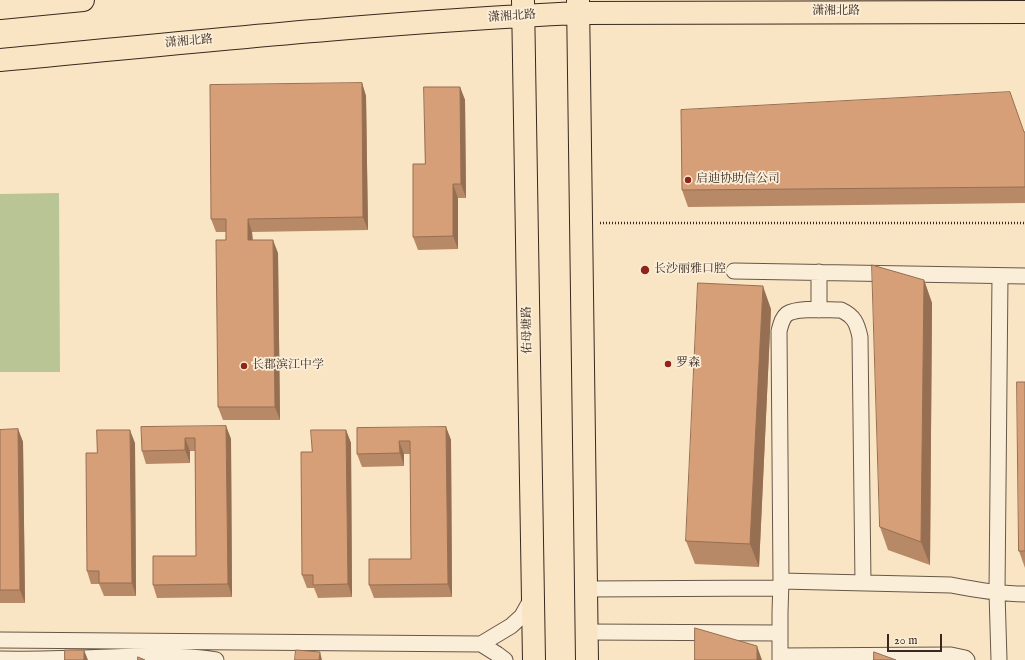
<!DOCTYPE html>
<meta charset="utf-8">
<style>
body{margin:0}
#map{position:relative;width:1025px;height:660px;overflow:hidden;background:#f9e5c3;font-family:"IM FELL English",serif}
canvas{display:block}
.scale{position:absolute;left:887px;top:634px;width:55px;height:18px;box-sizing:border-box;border:2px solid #38281f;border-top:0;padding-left:5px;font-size:12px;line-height:14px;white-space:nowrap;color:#38281f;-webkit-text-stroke:3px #fbeed8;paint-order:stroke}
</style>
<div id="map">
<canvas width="1025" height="660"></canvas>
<div class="scale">20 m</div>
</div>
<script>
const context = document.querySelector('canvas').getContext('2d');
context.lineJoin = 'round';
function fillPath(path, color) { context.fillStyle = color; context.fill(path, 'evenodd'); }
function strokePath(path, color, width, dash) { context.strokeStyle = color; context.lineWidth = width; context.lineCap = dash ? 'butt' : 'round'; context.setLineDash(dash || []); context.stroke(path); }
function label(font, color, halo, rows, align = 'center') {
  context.font = font + ' "IM FELL English","Noto Serif SC",serif'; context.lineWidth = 3.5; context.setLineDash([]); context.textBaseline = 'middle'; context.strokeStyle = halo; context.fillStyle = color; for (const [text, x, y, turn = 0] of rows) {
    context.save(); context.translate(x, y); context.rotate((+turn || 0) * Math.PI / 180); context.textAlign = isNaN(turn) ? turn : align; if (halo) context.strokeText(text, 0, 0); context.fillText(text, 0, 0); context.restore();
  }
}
const green = new Path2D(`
 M59 193 60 372H0V194Z`);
const path = new Path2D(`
 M600 223H1025`);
const street = new Path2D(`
 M734 271 1025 276
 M819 310V272
 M781 581 951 585C976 590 1000 594 1025 594
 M586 589 781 588
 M587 632 780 633
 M0 640 481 644
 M780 656 951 655 965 658 967 660
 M0 659C48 660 96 657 143 656 168 656 192 656 216 660
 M505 660 497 654 481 644 511 626 522 616 532 598
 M780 660V612L781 581 779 331C781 324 782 318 787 314 798 307 827 310 841 310 854 316 857 323 860 337L863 583
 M999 660 997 592 1000 276`);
const primary = new Path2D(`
 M523 0 534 660
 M578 0 587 660
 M0 8 83 0
 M0 60C192 42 385 22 578 13L1025 12`);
const wall = new Path2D(`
 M362 83 366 96 368 230 252 232 253 240 278 253 280 420H223L218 407 226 232H216L211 219Z
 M460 87 465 100 466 198H458V249L418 250 413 237 425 164Z
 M1024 132H1025V203L688 207 682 190Z
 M924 280 932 303 930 565 888 550 880 527Z
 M771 309 759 567 695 564 686 541Z
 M1025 382V568L1019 551Z
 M226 426 231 439 232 597 157 598 153 585 196 556 195 451H190V463L146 464 142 451Z
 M446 427 451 440 452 597 374 598 369 585 411 559 410 454H404V466L362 467 357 454Z
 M18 429 23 442 25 603H0V430Z
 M346 430 351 443 352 597 318 598 314 588H307L302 575 312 452Z
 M135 443 136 596H104L99 584H91L87 571 97 453Z`);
const shadedWall = new Path2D(`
 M362 83 366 96 368 230 363 217Z
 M460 87 465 100 466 198 461 184Z
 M453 184 458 198V249L453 236Z
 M248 219 252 232 253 253 248 240Z
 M273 240 278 253 280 420 275 407Z
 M924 280 932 303 930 565 921 542Z
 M763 286 771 309 759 567 750 544Z
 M226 426 231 439 232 597 228 584Z
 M446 427 451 440 452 597 448 584Z
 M18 429 23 442 25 603 20 590Z
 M130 430 135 443 136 596 132 583Z
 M346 430 351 443 352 597 348 584Z
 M185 438 190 451V463L185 450Z
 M399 441 404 454V466L400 453Z
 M757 646 762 660H757Z
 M84 650 88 660H84Z
 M320 652 322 660H319Z`);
const building = new Path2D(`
 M362 83 363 217 248 219V240H273L275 407H218L216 240H226V219H211L210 85Z
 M424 87H460L461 184H453V236L413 237V164H425Z
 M1010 92 1024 132H1025V187L682 190 681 110Z
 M872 265 924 280 921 542 880 527Z
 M698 283 763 286 750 544 686 541Z
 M1017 382H1025V551H1019Z
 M226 426 228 584 153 585V556H196L195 438H185V450L142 451 141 427Z
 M446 427 448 584 369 585V559H411L410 441H399L400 453 357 454V428Z
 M18 429 20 590H0V430Z
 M97 430H130L132 583H99V571H87L86 453H97Z
 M311 430H346L348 584 313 585V575H302L301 452H312Z
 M695 628 757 646V660H695Z
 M65 650H84V660H65Z
 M296 650 320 652 319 660H295Z
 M874 652 896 660H874Z
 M138 657 145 660H138Z`);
const markers = [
 [688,180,4,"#8f2418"],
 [645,270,5,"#8f2418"],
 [668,364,4,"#8f2418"],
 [244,366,4,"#8f2418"]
];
const streetNames = [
 ["潇湘北路",836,12],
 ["潇湘北路",512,17,-4],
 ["潇湘北路",189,42,-5],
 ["佑母塘路",528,330,-91]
];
const poiNames = [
 ["启迪协助信公司",696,180],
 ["长沙丽雅口腔",654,270],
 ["罗森",676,364],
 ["长郡滨江中学",252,366]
];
fillPath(green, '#bac596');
strokePath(street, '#685748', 17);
strokePath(primary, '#38281f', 24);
strokePath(path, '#38281f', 2.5, [1, 2]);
strokePath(street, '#fbeed8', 15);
strokePath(primary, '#f9e5c3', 22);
fillPath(wall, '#b88966');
fillPath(shadedWall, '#966f53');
fillPath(building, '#d69f77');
strokePath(building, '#966f53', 1);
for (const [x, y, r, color] of markers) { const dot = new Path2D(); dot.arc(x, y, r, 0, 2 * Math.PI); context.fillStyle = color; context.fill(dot); strokePath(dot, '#fbeed8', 1.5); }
label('12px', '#38281f', '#fbeed8', streetNames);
label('12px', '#38281f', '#fbeed8', poiNames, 'left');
</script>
